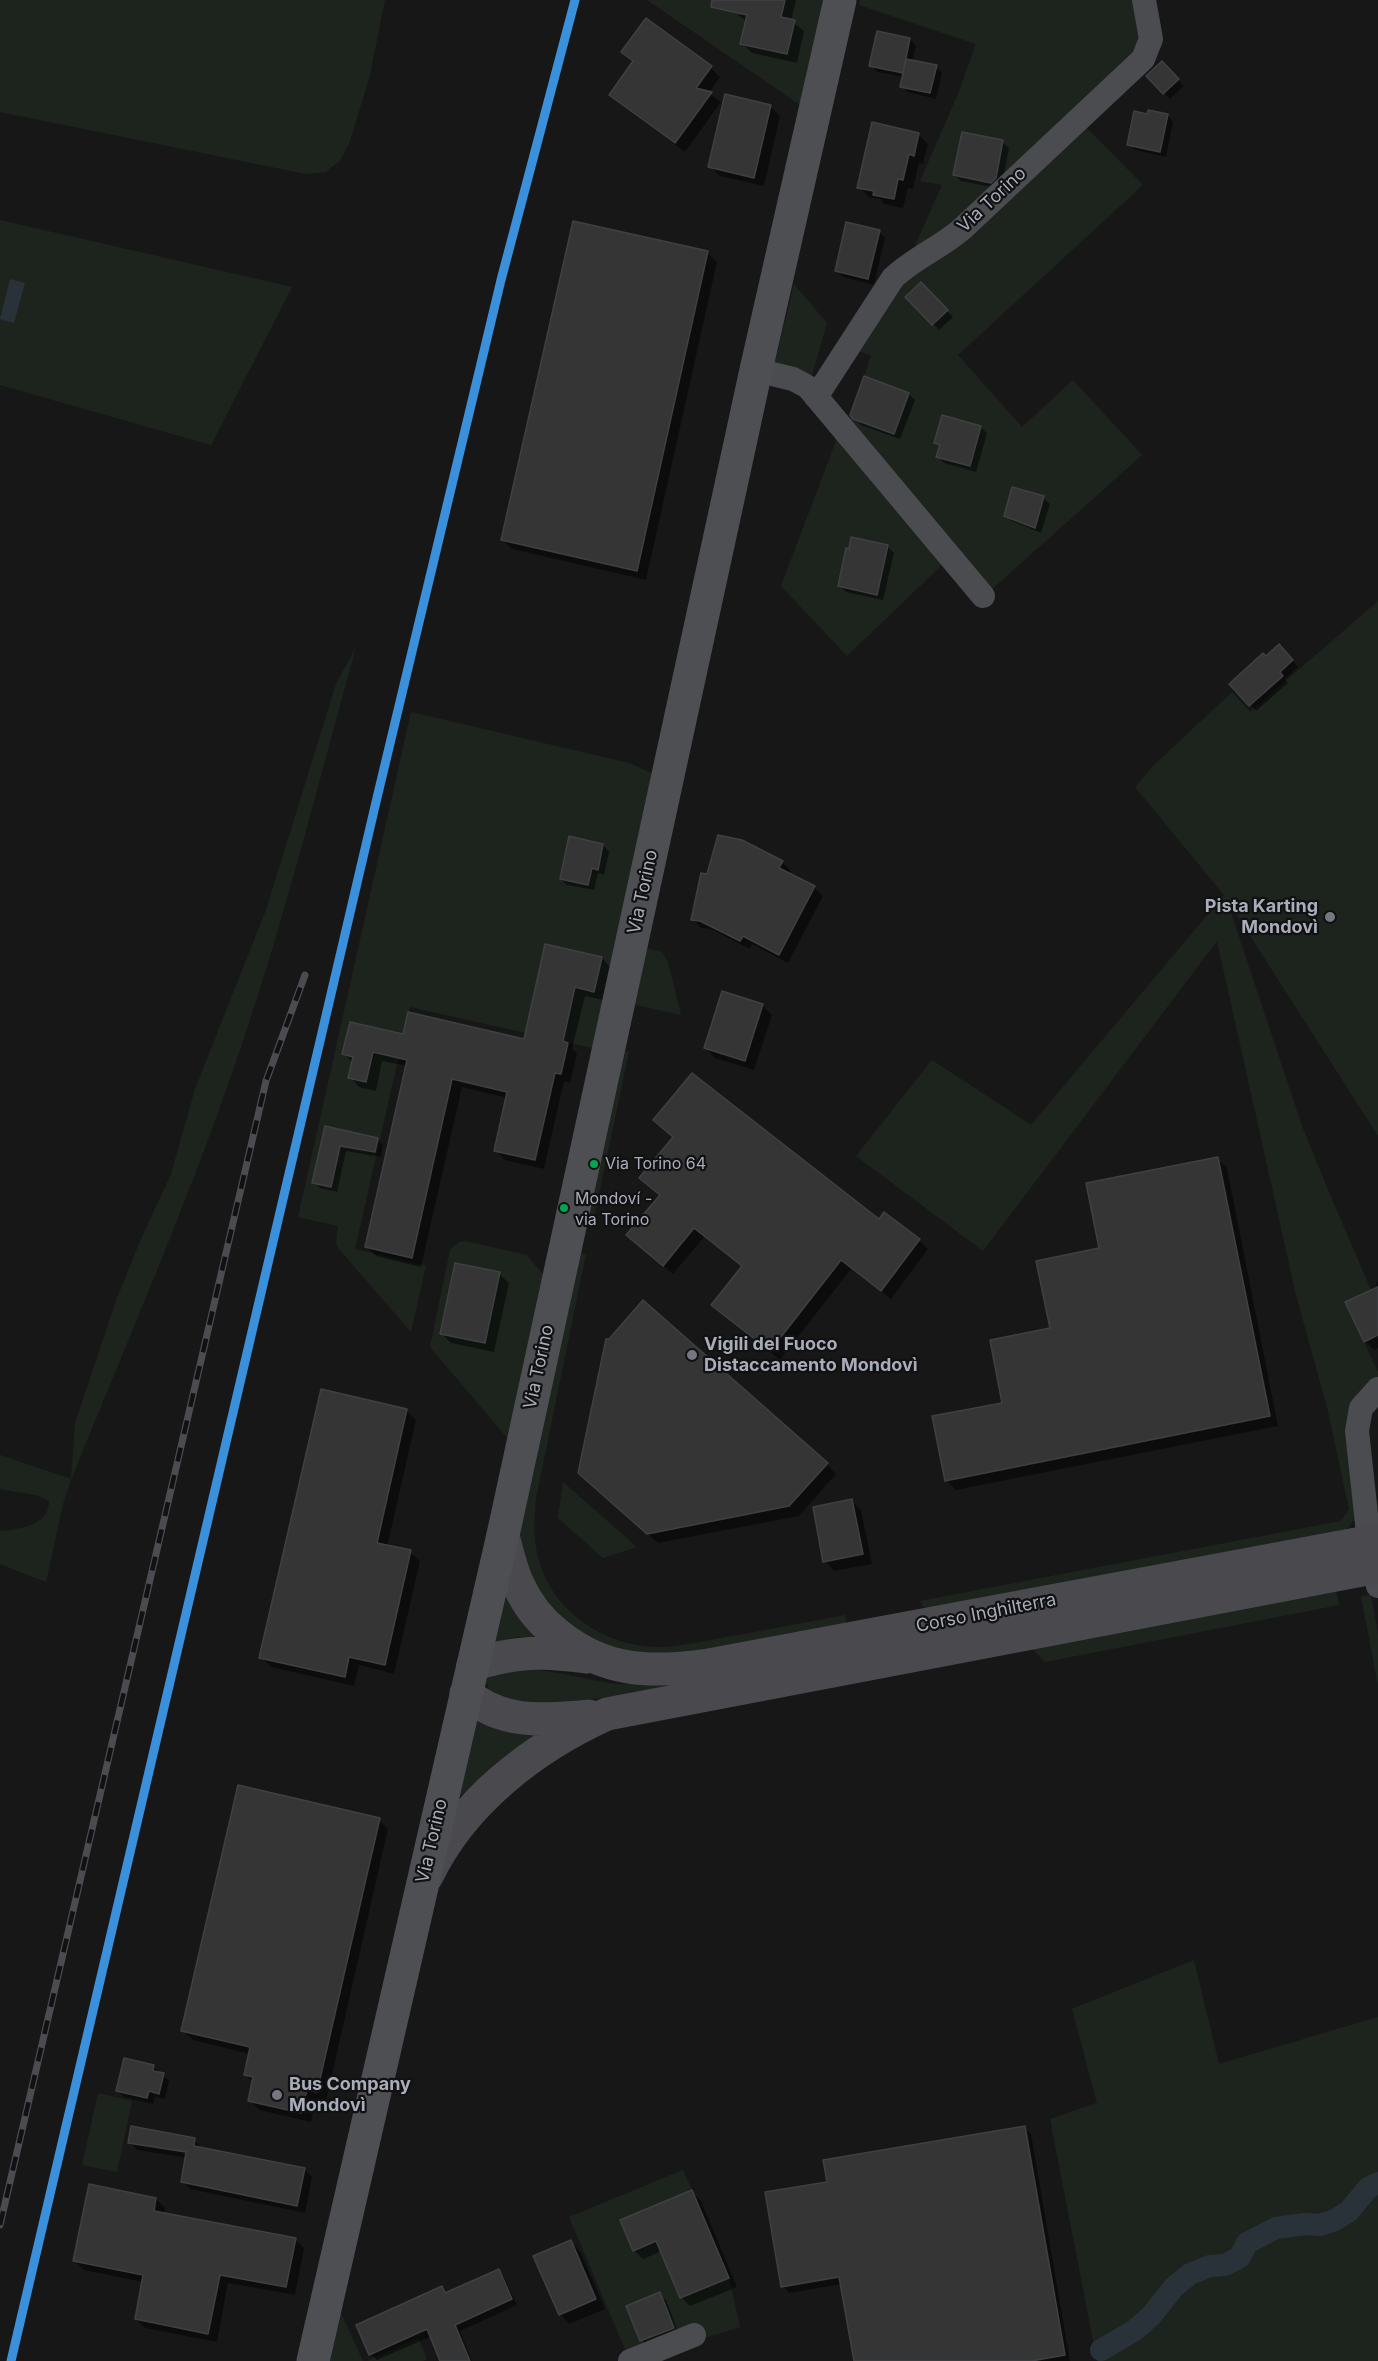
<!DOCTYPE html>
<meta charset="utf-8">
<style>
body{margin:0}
canvas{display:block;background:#171717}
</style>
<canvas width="1378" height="2361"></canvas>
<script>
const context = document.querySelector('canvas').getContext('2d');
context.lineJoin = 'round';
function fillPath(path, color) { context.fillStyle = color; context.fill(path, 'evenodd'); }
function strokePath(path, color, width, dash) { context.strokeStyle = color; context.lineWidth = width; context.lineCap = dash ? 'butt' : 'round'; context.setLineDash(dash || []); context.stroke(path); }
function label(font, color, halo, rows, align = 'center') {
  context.font = font + ' Inter,sans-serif'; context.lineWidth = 4.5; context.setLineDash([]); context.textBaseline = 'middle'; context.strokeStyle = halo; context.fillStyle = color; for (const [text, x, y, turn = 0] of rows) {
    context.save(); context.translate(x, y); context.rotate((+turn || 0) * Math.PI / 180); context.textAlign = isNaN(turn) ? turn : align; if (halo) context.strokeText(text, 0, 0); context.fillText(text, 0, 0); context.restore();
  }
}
const green = new Path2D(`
 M0 0H385L370 75 350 141 340 161 325 172 306 174 0 112Z
 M647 0H827L803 107Z
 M860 0H1137L1142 44 959 223 910 257 942 185 920 181 958 94 976 44 859 5Z
 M1083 124 1143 185 958 355 1022 427 1073 380 1142 455 990 591 849 417 894 434 903 410 881 396 885 384 864 376 871 356 855 349 889 292Z
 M0 220 292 287 211 445 0 385Z
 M794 284 827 323 812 375 774 366Z
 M839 433 945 562 847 656 781 586Z
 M1378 601V1136L1226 898 1302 1126 1328 1190 1371 1290 1345 1302 1378 1372V1379L1366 1389 1355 1519 1346 1530 932 1609 924 1607 920 1601 1341 1521 1349 1509 1327 1407 1296 1295 1217 941 983 1251 856 1156 932 1060 1031 1125 1224 895 1135 787 1152 767 1232 692 1250 712Z
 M356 647C319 780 286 914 242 1044 192 1192 130 1335 71 1480L63 1504 46 1582 0 1564V1531C20 1529 49 1526 49 1501L36 1495 0 1489V1455L71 1479 75 1423 117 1298 141 1239 171 1174 195 1089 266 910 336 684Z
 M411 712 629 763 658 776 597 1049 410 1007 355 1249 426 1266 411 1332 339 1249 336 1243 338 1226 298 1217Z
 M645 948 662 952 668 962 681 1015 632 1004Z
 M622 1050 629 1052 594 1218 586 1216Z
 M465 1241 527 1255 545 1277 509 1440 430 1347 450 1250 459 1242Z
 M578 1252 586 1254 536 1498C534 1519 533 1541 539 1561 554 1613 607 1648 661 1647 685 1646 709 1640 733 1636 770 1629 808 1622 845 1615L847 1625 683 1654H624L567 1626 539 1591 521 1550 520 1524Z
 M563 1482 637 1547 603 1558 558 1518Z
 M1335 1585 1339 1605 1045 1662 1028 1644Z
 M507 1588 540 1637H517L495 1642Z
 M1371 1595 1378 1634V1686L1361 1596Z
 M850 1651 608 1697C570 1701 525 1711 490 1691L486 1681C502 1653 592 1683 618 1684 649 1686 679 1678 709 1673 756 1666 803 1658 850 1651Z
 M475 1721C496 1731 516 1734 539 1733L504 1757 456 1800Z
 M1194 1960 1219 2064 1378 2017V2361H1097L1050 2119 1097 2103 1072 2009Z
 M98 2093 132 2101 117 2172 82 2165Z
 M683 2170 692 2190 620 2220 656 2241 680 2298 729 2278 740 2327 701 2339 627 2354 569 2217Z
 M340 2311 363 2361H329Z
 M418 2338 427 2359 423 2361H367Z`);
const water = new Path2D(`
 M10 279 25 283 14 323 0 319Z`);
const shadow = new Path2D(`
 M738 0H796L791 21 804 31 797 63 752 53 742 43 747 22 735 12Z
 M910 39 916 46 912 62 936 67 942 73 936 99 908 92 902 86 904 77 877 72 871 65Z
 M623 52 711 68 720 77 709 93 721 102 685 152 620 104 611 95 634 63Z
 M1162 63 1184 86 1170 99 1148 76Z
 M770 106 780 116 764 186 720 176 710 166Z
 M1167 115 1173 122 1166 157 1135 150 1128 144 1148 116Z
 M918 134 928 144 923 164 919 163 913 189 908 188 903 208 884 204 880 199 869 197 859 187Z
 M1002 142 1009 148 1002 184 997 188 961 181 955 175Z
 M879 232 885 238 874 285 843 277 836 271Z
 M707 253 717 262 646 580 512 549 503 540Z
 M921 285 953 317 939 330 908 297Z
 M909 394 915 400 900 439 861 425 851 414Z
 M980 427 987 433 976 472 944 463 938 457 941 448 936 443Z
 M1043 498 1050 504 1041 533 1012 521 1005 515Z
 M887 546 894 553 883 600 846 592 839 585Z
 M1285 652 1298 667 1285 679 1288 683 1256 711 1231 684 1266 658Z
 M603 845 609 852 604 875 598 873 594 890 567 885 561 879Z
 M782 862 791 871 789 874 814 887 823 896 788 963 752 944 750 949 711 929 701 928 692 919 708 876Z
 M547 946 602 958 611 968 604 1000 585 996 572 1049 577 1053 570 1083 564 1081 544 1169 505 1160 495 1150 507 1098 462 1087 421 1267 376 1256 367 1247 407 1066 382 1061 376 1091 359 1087 350 1077 353 1063 344 1054 404 1036 525 1041Z
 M762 1005 772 1015 754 1070 715 1058 706 1048Z
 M326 1128 377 1139 383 1145 381 1157 346 1151 337 1192 320 1188 314 1183Z
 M1217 1158 1227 1168 1278 1426 956 1490 946 1480 1004 1404 1101 1250Z
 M661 1195 879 1221 919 1240 928 1249 891 1299 851 1269 780 1360 723 1314 743 1267 704 1237 673 1274 638 1245Z
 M499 1274 509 1283 494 1352 451 1343 441 1333Z
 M1378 1282V1348L1374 1350 1365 1341 1378 1288 1376 1283Z
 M406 1410 416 1420 387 1547 410 1552 420 1561 394 1674 359 1665 354 1686 271 1667 261 1657Z
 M827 1464 836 1474 799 1516 658 1543 589 1483Z
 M852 1501 861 1510 872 1564 834 1571 825 1561Z
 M379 1820 388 1829 326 2101 316 2098 311 2122 259 2110 250 2100 254 2083 245 2074 250 2054 193 2040 183 2031Z
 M153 2066 169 2081 165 2099 155 2097 153 2104 124 2097 118 2091Z
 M1024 2128 1031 2134 1070 2361H855L842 2284 789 2293 783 2286 828 2183Z
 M194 2139 202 2149 304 2169 312 2177 305 2213 190 2189 182 2181 187 2158 137 2150 130 2142Z
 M692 2192 701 2201 737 2287 690 2306 681 2297 662 2251 643 2259 634 2250Z
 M156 2199 165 2208 164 2214 295 2239 304 2248 295 2295 228 2283 217 2342 145 2328 136 2319 143 2282 84 2270 75 2261Z
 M571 2242 580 2251 605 2309 569 2324 560 2314Z
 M498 2271 504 2277 517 2305 460 2331 472 2361H442L432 2336 377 2360 371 2354 442 2288 447 2294Z
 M660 2294 666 2300 679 2334 648 2346 642 2340Z`);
const canal = new Path2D(`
 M1101 2350 1135 2330 1151 2316 1174 2287 1190 2274 1210 2266 1225 2265 1240 2257 1247 2243 1276 2228 1305 2224 1320 2225 1335 2220 1349 2211 1368 2188 1378 2183`);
const building = new Path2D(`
 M712 0H785L781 17 795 20 787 54 740 44 747 15 711 7Z
 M646 18 712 66 696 88 712 92 675 143 609 95 633 61 621 52Z
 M877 31 910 38 903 73 869 66Z
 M906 59 937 65 930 93 900 87Z
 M1162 61 1179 79 1163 94 1146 76Z
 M725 94 771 105 754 178 708 167Z
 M1148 110 1168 114 1160 152 1127 145 1134 111 1147 114Z
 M872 122 919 133 914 156 909 154 903 180 898 179 894 199 873 195 874 191 857 188Z
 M962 132 1003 140 996 178 991 183 953 175Z
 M573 221 708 251 637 571 501 540Z
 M846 222 880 230 868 279 835 271Z
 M921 282 948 310 932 325 905 297Z
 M864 376 909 393 894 434 853 419 850 415Z
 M942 415 981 426 970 466 936 457 940 445 934 443Z
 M1012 487 1044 496 1035 528 1004 516Z
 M851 537 888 545 877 595 838 586 846 548 849 549Z
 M1279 644 1293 660 1280 672 1283 676 1249 706 1229 684 1263 653 1266 656Z
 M718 835 742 840 783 861 779 868 815 886 779 955 743 936 740 941 700 921 691 920 701 873 707 874Z
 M569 836 603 844 598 870 592 868 588 885 560 879Z
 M545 944 602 957 594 992 575 987 563 1041 568 1043 561 1074 555 1073 535 1160 494 1151 507 1092 452 1079 412 1258 365 1247 407 1060 373 1052 366 1082 348 1078 353 1057 342 1054 350 1022 403 1034 408 1012 524 1039Z
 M722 991 763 1004 745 1061 704 1048Z
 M692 1073 879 1219 884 1212 920 1239 881 1291 841 1260 770 1351 711 1305 742 1266 694 1228 663 1266 626 1235 660 1195 639 1178 673 1137 653 1120Z
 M325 1126 378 1138 375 1152 340 1146 331 1187 312 1183Z
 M1218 1157 1270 1416 945 1481 932 1416 1002 1403 990 1340 1050 1328 1036 1261 1099 1248 1086 1183Z
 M455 1263 500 1272 485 1343 440 1334Z
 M1378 1287V1335L1364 1342 1345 1302Z
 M643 1300 828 1463 789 1506 647 1534 578 1473 606 1339H609Z
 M321 1389 407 1409 377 1543 411 1550 385 1665 349 1657 345 1677 259 1658Z
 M852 1499 863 1554 823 1562 813 1507Z
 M238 1785 380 1818 317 2092 307 2090 301 2113 248 2101 253 2077 244 2075 250 2047 181 2031Z
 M124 2058 154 2065 153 2071 164 2073 159 2094 149 2091 147 2098 116 2091Z
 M131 2126 195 2138 194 2146 305 2168 297 2206 181 2182 186 2152 128 2143Z
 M1025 2126 1065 2355 1032 2361H854L839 2277 781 2287 765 2192 827 2182 823 2160Z
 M89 2184 156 2198 154 2211 296 2238 286 2287 220 2275 208 2334 135 2319 143 2275 73 2261Z
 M692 2190 729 2278 680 2298 656 2241 633 2251 620 2220Z
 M571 2240 596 2299 559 2315 533 2256Z
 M499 2269 512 2299 455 2325 470 2361H440L427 2329 369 2355 356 2325 442 2286 445 2293Z
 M660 2292 674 2328 640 2341 626 2306Z`);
const street = new Path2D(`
 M756 370 793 379 808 387 983 596
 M816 397 893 278C914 258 940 248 962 229L1143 59 1151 39 1144 0
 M1378 1389 1361 1408 1357 1431 1369 1542 1378 1586
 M630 2361 694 2335`);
const secondary = new Path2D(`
 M503 1535C507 1551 511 1569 518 1584 527 1604 540 1621 557 1634 605 1673 651 1673 709 1665L1378 1540
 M473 1665C514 1651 544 1651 586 1657
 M466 1693C501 1725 545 1720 589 1716
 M427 1876C462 1802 534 1747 607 1714L1378 1567`);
const primary = new Path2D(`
 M313 2361 503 1535 756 370 840 0`);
const rail = new Path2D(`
 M0 2225 266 1081 305 975`);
const rail1 = new Path2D(`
 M11 2361 376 802 501 280 575 0`);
const markers = [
 [1330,917,6,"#757880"],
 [594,1164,5,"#00a651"],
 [564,1208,5,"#00a651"],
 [692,1355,6,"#757880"],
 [277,2095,6,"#757880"]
];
const busNames = [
 ["Via Torino 64",605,1164],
 ["Mondoví -",575,1199],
 ["via Torino",575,1220]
];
const streetNames = [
 ["Via Torino",992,200,-43],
 ["Via Torino",643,892,-78],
 ["Via Torino",539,1367,-78],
 ["Corso Inghilterra",986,1613,-11],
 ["Via Torino",432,1841,-77]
];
const poiNames = [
 ["Pista Karting",1318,907,"right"],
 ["Mondovì",1318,928,"right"],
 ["Vigili del Fuoco",704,1345],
 ["Distaccamento Mondovì",704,1366],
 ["Bus Company",289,2085],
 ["Mondovì",289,2106]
];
fillPath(green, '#1d241e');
fillPath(water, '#2a3239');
fillPath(shadow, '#0007');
strokePath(canal, '#2a3239', 22);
fillPath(building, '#353536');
strokePath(building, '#3f4043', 1.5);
strokePath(street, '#4b4c50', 24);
strokePath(secondary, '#4a4a4e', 33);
strokePath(primary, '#4d4f52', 33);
strokePath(rail, '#4b4c4f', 7);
strokePath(rail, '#111113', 4.5, [14]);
strokePath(rail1, '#3a90db', 9);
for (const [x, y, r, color] of markers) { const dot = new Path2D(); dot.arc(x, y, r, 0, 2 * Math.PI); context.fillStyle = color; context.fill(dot); strokePath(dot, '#111113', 2); }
label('16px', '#a8adb8', '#111113', busNames, 'left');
label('18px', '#a8adb8', '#111113', streetNames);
label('bold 18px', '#a8adb8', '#111113', poiNames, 'left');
</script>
